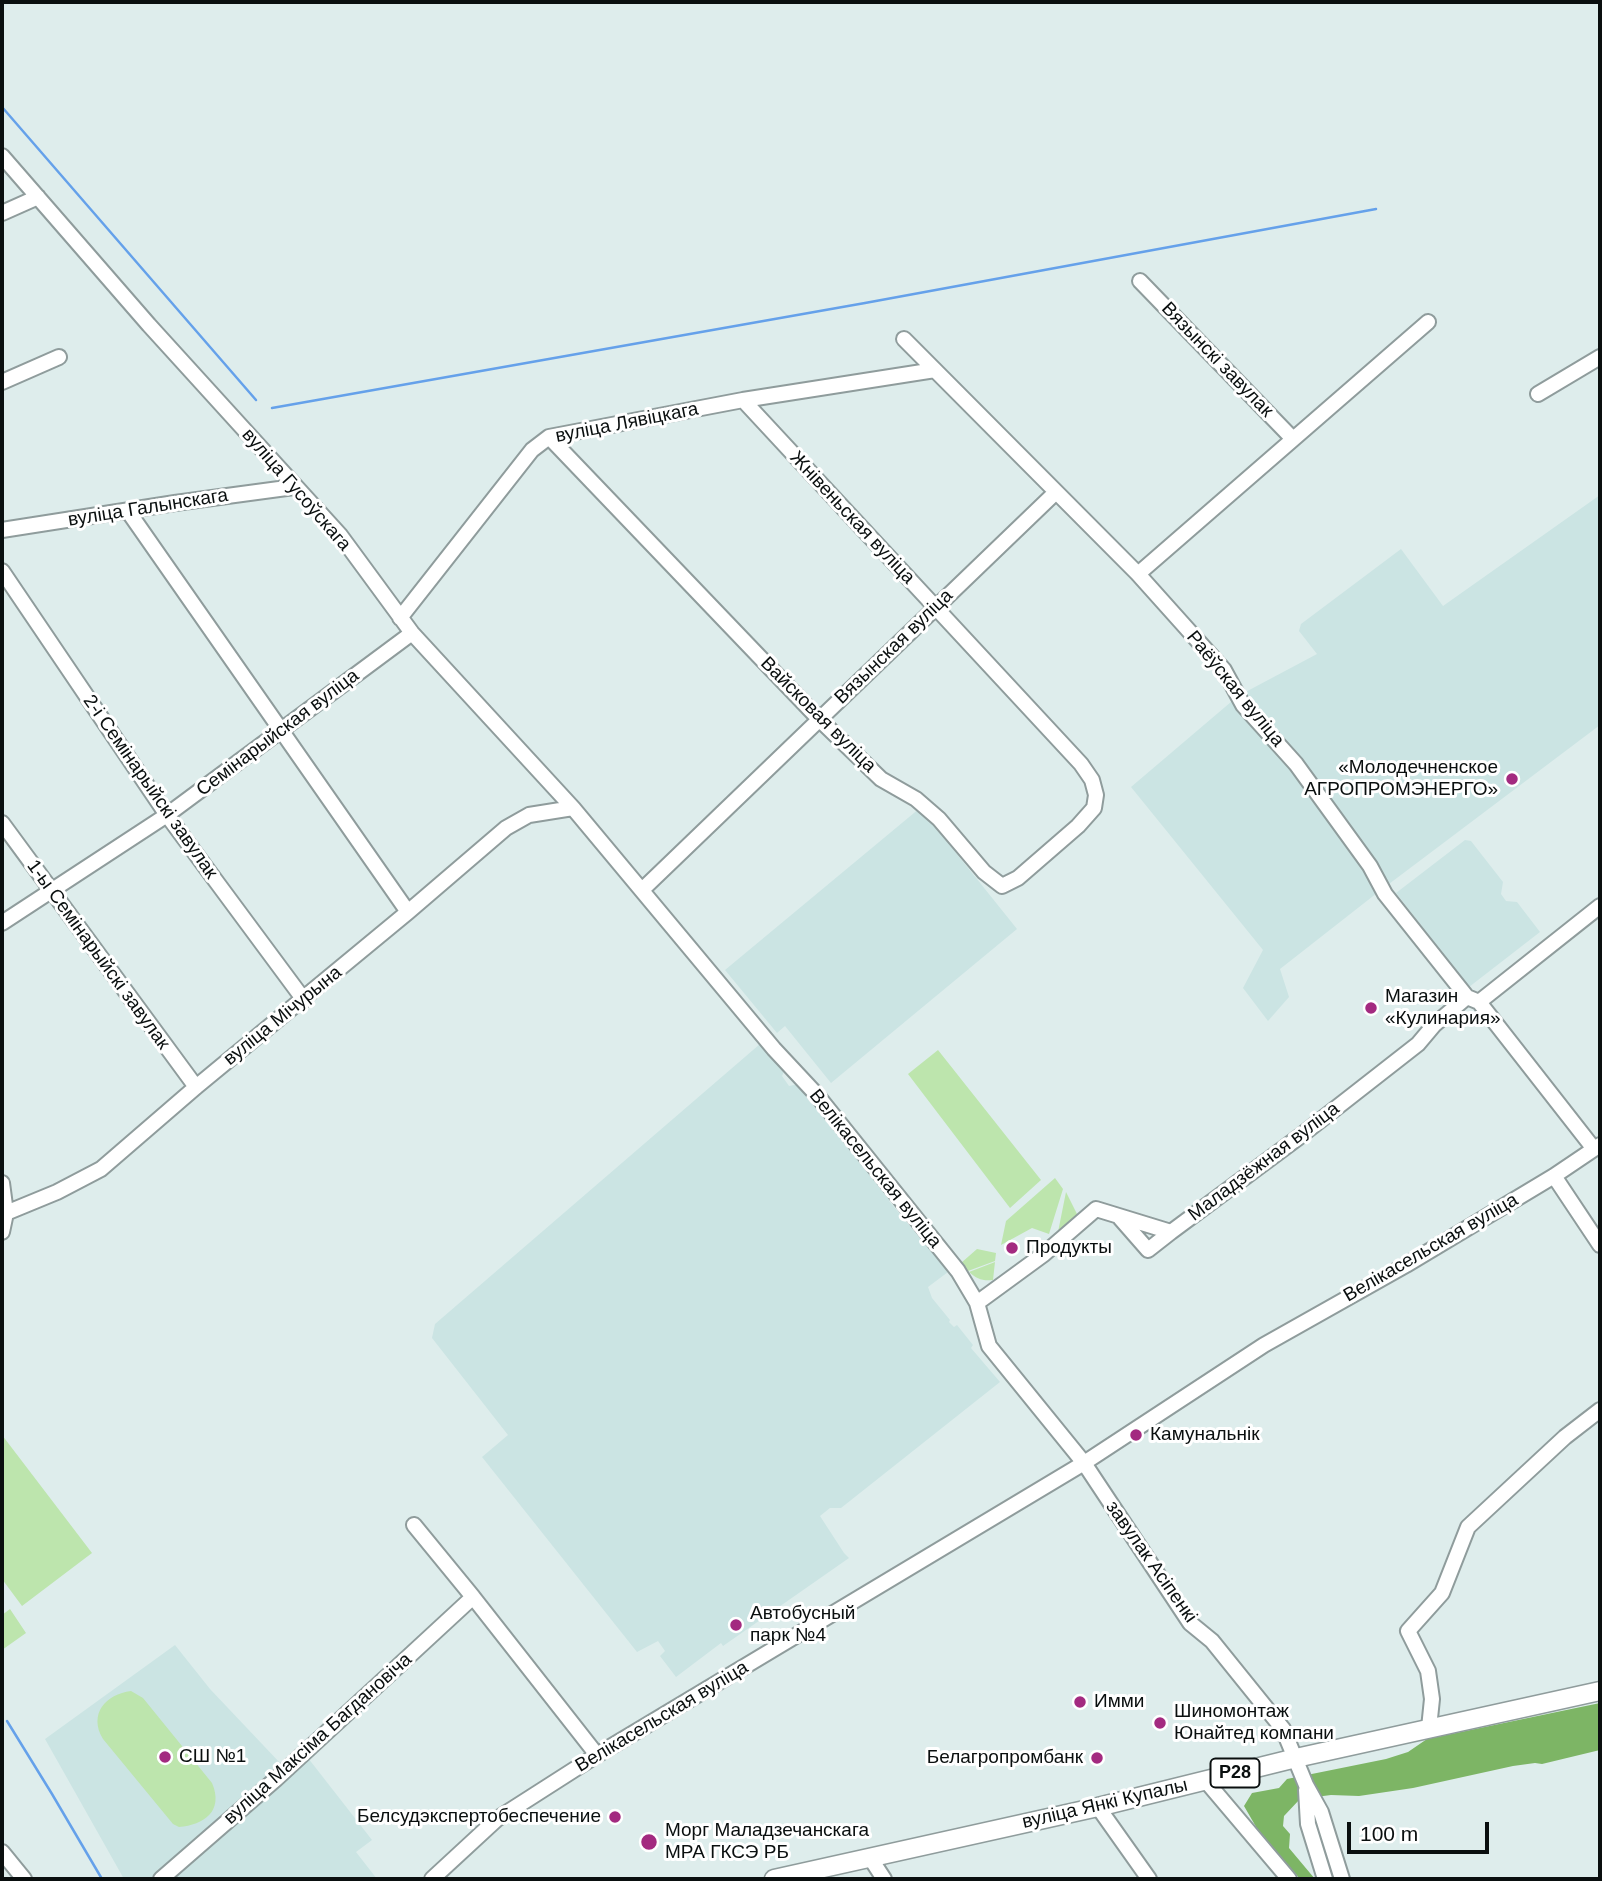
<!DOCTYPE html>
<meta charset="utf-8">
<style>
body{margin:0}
#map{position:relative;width:1602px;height:1881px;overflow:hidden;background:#deedec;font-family:Arial,sans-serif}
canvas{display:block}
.frame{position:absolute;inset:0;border:4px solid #0a0f0f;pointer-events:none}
.scale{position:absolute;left:1347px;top:1822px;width:142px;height:32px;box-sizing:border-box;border:4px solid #0a0f0f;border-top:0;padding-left:9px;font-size:21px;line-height:24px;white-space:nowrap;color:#0a0f0f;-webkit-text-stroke:5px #fff;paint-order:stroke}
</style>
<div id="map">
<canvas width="1602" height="1881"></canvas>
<div class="frame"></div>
<div class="scale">100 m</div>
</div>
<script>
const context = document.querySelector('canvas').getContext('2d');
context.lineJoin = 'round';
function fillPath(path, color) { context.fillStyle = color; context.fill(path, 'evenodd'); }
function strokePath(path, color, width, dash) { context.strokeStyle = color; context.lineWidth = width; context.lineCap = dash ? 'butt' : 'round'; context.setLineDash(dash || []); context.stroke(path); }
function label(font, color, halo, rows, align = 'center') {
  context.font = font + ' Arial,sans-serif'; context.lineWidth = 6; context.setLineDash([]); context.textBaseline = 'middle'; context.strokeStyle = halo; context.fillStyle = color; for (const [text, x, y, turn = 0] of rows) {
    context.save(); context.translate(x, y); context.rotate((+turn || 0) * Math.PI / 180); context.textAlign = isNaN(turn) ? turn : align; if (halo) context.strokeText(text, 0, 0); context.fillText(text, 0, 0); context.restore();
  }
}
const built = new Path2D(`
 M1600 495V725L1377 893 1280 969 1289 997 1268 1021 1243 988 1263 950 1131 787 1238 696 1317 654 1299 631 1301 624 1401 549 1443 606Z
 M920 808 1017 929 831 1083 785 1026 777 1033 725 970Z
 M1465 840 1471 841 1503 882 1501 894 1506 901 1517 902 1540 932 1469 987 1396 893Z
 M760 1044 785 1069 782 1076 789 1086 799 1084 893 1198 889 1201 948 1272 928 1287 932 1298 950 1320 949 1322 954 1327 957 1325 973 1345 971 1348 1000 1382 841 1508H830L820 1516 844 1553 849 1558 723 1646 721 1643 676 1677 660 1656 665 1651 658 1641 637 1652 482 1457 508 1435 432 1338 435 1324Z
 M175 1645 210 1689 281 1764 301 1749 372 1840 356 1852 377 1879H124L45 1739Z`);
const green = new Path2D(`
 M938 1050 1041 1180 1010 1208 908 1074Z
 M1055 1178 1063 1189 1049 1234 1032 1228 1001 1245 1006 1221Z
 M1066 1192 1078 1216 1058 1232Z
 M977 1249 996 1253 995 1261 968 1271 961 1263Z
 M995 1262 993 1280C982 1281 977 1279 969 1272Z
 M2 1435 92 1553 22 1606 2 1579Z
 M10 1609 26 1633 2 1650V1615Z
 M131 1691 143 1698 212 1783C224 1811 204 1825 179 1827L173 1824 103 1739C88 1714 106 1694 131 1691Z`);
const forest = new Path2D(`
 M1600 1703V1750L1542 1764 1535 1763 1513 1766 1413 1788 1359 1796 1331 1795 1300 1799 1284 1816 1283 1826 1290 1834 1289 1848 1315 1879H1300L1259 1832 1244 1806 1252 1793 1279 1788 1287 1779 1386 1759 1408 1752 1427 1739Z`);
const stream = new Path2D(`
 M2 107 256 400
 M272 408 865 303 1376 209
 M7 1721 52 1794 102 1879`);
const minor = new Path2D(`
 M2 156 149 325 340 535 412 633 573 808 774 1049 816 1094 958 1271 977 1303 989 1346 1084 1463 1190 1623 1212 1641 1283 1729 1306 1785 1321 1812 1342 1879
 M2 213 38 197
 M1140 281 1293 439
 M904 339 1138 574 1224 670 1243 705 1296 764 1370 866 1385 894 1467 997 1479 1002
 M2 382 59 357
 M1538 394 1600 357
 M549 437 819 719 881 779 916 799 939 819 984 872 1002 886 1018 878 1078 826 1094 808 1096 795 1092 780 1081 764 743 400
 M128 511 408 912
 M2 530 175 503 294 487
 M2 571 167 815 304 1000
 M1138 574 1428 322
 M400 618 532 450 549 437 743 400 935 370
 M2 823 196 1087
 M642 890 1056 492
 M2 923 167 815 412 633
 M1479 1002 1594 1149
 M1479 1002 1600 906
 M1554 1176 1600 1245
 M2 1183 6 1213 2 1232
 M6 1213 57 1192 101 1169 196 1087 408 912 506 828 529 815 573 808
 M1120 1218 1148 1250 1171 1232
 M977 1303 1044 1254 1096 1209 1171 1232 1299 1137 1418 1044 1434 1025 1467 997
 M414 1525 473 1597
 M1429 1728 1432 1699 1428 1671 1408 1631 1442 1593 1468 1527 1565 1437 1600 1410
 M1206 1781 1289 1879
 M1306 1790 1308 1824 1325 1879
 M1098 1807 1149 1879
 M2 1852 24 1879
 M871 1859 884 1879
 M161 1879 276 1779 473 1597 597 1755
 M432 1879 497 1819 597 1755 1084 1463 1264 1345 1406 1265 1554 1176 1600 1145`);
const major = new Path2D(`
 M774 1879 1098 1807 1296 1758 1600 1691`);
const markers = [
 [1512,779,7,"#a32a80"],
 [1371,1008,7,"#a32a80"],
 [1012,1248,7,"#a32a80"],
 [1136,1435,7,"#a32a80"],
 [736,1625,7,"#a32a80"],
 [1080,1702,7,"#a32a80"],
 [1160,1723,7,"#a32a80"],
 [165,1757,7,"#a32a80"],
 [1097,1758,7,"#a32a80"],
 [615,1817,7,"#a32a80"],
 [649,1842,9,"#a32a80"]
];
const shields = [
 [1235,1773,49]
];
const shieldNames = [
 ["Р28",1235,1773]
];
const streetNames = [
 ["Вязынскі завулак",1217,360,46],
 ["вуліца Лявіцкага",627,423,-11],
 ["вуліца Гусоўскага",296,490,49],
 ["вуліца Галынскага",148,508,-9],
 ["Жнівеньская вуліца",852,518,47],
 ["Вязынская вуліца",894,647,-44],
 ["Раёўская вуліца",1235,689,51],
 ["Вайсковая вуліца",818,715,45],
 ["Семінарыйская вуліца",278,733,-37],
 ["2-і Семінарыйскі завулак",150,787,55],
 ["1-ы Семінарыйскі завулак",98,955,54],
 ["вуліца Мічурына",283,1016,-39],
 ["Маладзёжная вуліца",1264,1162,-37],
 ["Велікасельская вуліца",875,1169,51],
 ["Велікасельская вуліца",1431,1248,-30],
 ["завулак Асіпенкі",1151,1562,55],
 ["Велікасельская вуліца",662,1717,-31],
 ["вуліца Максіма Багдановіча",318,1739,-42],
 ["вуліца Янкі Купалы",1105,1804,-13]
];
const poiNames = [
 ["«Молодечненское",1498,768,"right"],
 ["АГРОПРОМЭНЕРГО»",1498,790,"right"],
 ["Магазин",1385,997],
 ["«Кулинария»",1385,1019],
 ["Продукты",1026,1248],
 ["Камунальнік",1150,1435],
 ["Автобусный",750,1614],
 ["парк №4",750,1636],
 ["Имми",1094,1702],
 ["Шиномонтаж",1174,1712],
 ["Юнайтед компани",1174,1734],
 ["СШ №1",179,1757],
 ["Белагропромбанк",1083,1758,"right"],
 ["Белсудэкспертобеспечение",601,1817,"right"],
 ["Морг Маладзечанскага",665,1831],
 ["МРА ГКСЭ РБ",665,1853]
];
fillPath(built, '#cbe4e3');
fillPath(green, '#bde5ad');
fillPath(forest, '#7db565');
strokePath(stream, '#65a1ea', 2.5);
strokePath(minor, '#8f9c9c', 18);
strokePath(major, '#8f9c9c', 21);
strokePath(minor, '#fff', 14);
strokePath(major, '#fff', 18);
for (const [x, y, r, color] of markers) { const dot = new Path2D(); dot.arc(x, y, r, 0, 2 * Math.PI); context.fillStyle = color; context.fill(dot); strokePath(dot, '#fff', 2.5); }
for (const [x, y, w] of shields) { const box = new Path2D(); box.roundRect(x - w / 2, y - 14.5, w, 29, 5); context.fillStyle = '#fff'; context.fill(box); strokePath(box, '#0a0f0f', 2); }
label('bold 18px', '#0a0f0f', null, shieldNames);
label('19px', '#0a0f0f', '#fff', streetNames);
label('19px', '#0a0f0f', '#fff', poiNames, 'left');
</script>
